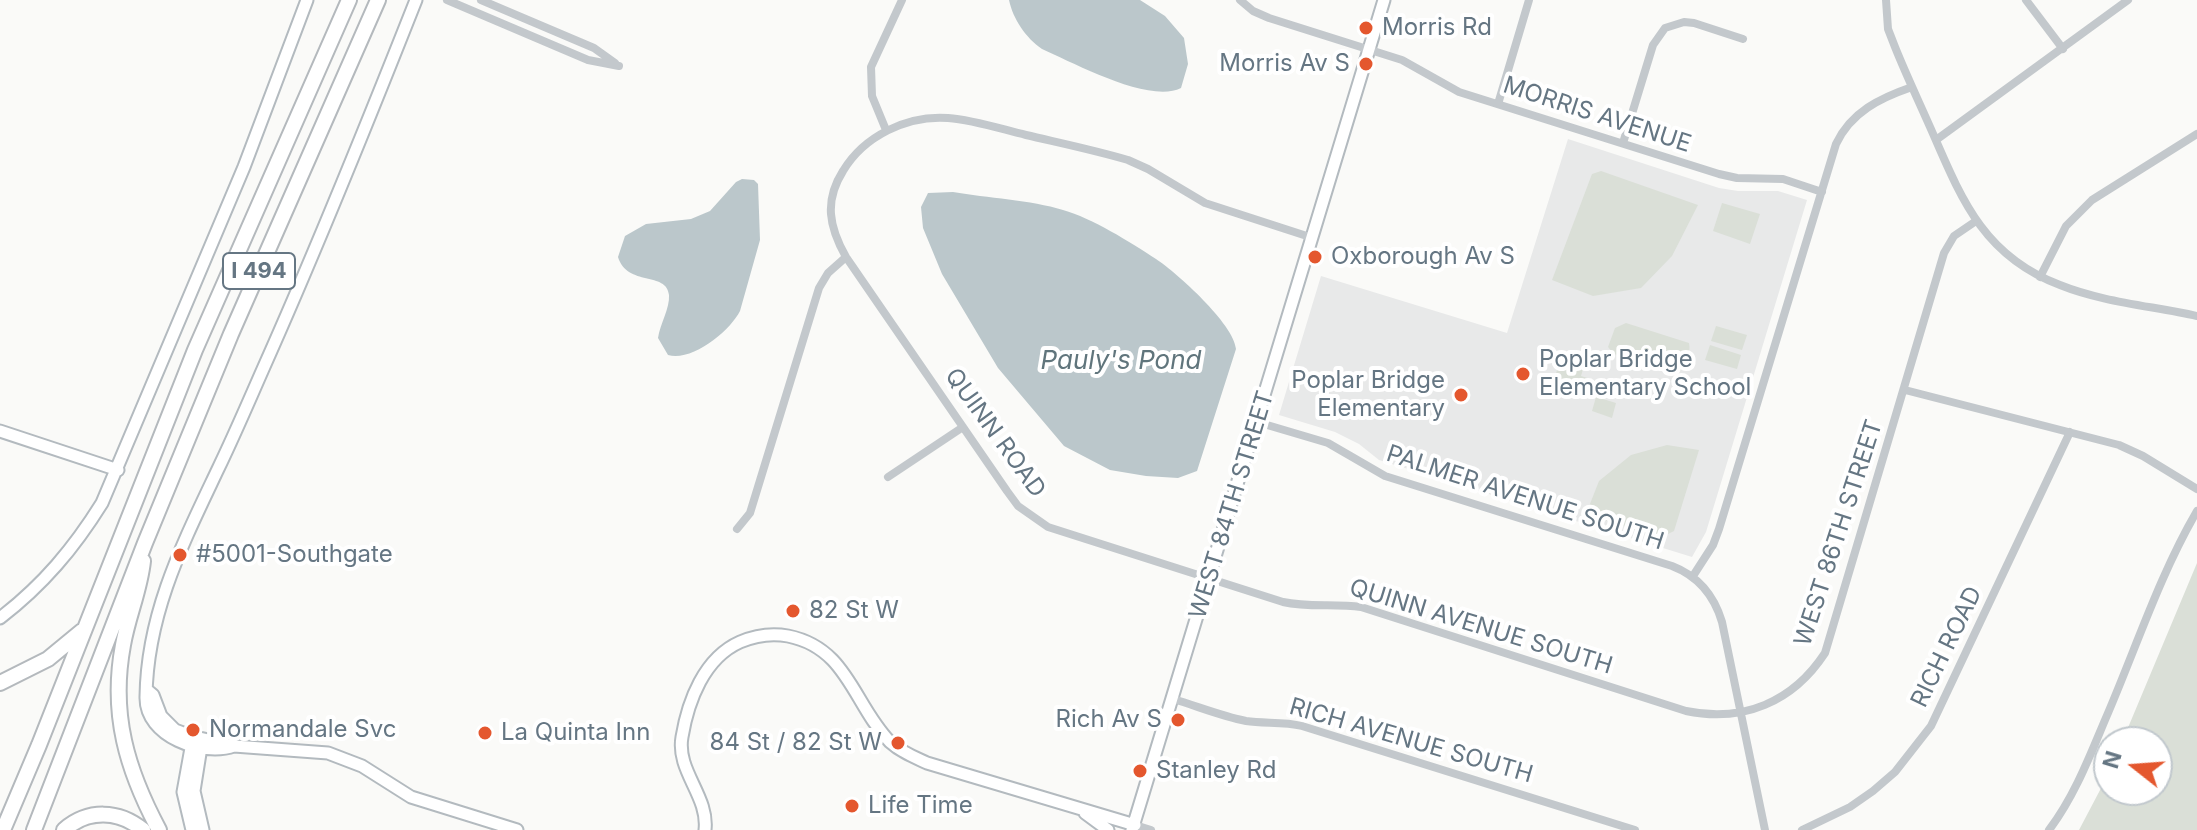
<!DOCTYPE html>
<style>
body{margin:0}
#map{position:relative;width:2197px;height:830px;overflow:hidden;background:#fafaf8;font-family:Inter,sans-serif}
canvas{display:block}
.north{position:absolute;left:2093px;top:726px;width:80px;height:80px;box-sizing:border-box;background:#fff;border:2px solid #c1c8cd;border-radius:50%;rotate:287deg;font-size:22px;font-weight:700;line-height:32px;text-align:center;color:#657683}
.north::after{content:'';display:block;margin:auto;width:28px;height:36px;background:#e4572e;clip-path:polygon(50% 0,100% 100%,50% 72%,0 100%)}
</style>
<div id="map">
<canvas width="2197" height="830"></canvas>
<div class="north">N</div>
</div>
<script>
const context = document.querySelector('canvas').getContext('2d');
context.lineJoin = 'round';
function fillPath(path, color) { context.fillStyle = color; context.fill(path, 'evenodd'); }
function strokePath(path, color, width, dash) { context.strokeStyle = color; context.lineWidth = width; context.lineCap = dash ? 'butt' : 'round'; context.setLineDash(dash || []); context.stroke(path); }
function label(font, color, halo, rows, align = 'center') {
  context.font = font + ' Inter,sans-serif'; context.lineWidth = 8; context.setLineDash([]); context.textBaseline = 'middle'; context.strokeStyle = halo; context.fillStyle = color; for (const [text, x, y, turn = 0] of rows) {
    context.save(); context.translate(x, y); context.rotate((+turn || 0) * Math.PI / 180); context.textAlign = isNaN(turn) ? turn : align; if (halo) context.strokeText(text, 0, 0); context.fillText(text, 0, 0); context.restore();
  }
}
const built = new Path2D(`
 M1568 139 1719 188 1738 191H1778L1807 200 1706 532 1692 557 1379 460 1359 444 1335 432 1279 415 1321 276 1507 333Z`);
const green = new Path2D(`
 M1601 171 1698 205 1672 256 1641 288 1593 296 1552 280 1592 174Z
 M1722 203 1760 214 1750 244 1713 231Z
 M1626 323 1689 343C1691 353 1687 366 1679 372H1673L1614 354 1608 347 1615 328Z
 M1716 326 1747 335 1742 350 1711 341Z
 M1710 345 1741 355 1737 369 1705 360Z
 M1563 351 1586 359 1581 376 1607 384 1603 399 1616 403 1612 418 1592 411 1596 397 1553 383Z
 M1667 445 1699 450 1674 531 1660 538 1586 514 1599 481 1631 455Z
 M2197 563V830H2079L2109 773V790H2157V742H2122Z`);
const water = new Path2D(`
 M1009 0H1140L1165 16 1184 38 1188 64 1181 88C1149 104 1074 63 1042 49 1026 38 1013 19 1009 0Z
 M742 179 754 180 758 184 760 240 740 311C730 331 692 362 668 355L658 338C660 324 670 308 669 295 667 271 627 287 618 257L625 236 646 224 691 219 710 211 736 182Z
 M953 192C987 198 1031 200 1063 210 1092 218 1130 242 1156 259 1177 273 1234 324 1236 349L1197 471 1178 478 1146 476 1110 470 1064 446 998 368 942 274 923 228 921 207 928 193Z`);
const street = new Path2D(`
 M447 0 588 60 619 66
 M481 0 594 48 615 63
 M1240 0 1253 11 1269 18 1402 60 1459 92 1719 174 1737 178 1783 179 1822 192
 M1886 0 1888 29 1895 47C1907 77 1921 106 1934 136 1963 203 1986 257 2060 285 2102 302 2152 306 2197 316
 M2026 0 2063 49
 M1498 104 1529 0
 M886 130 872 96 871 67 902 0
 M1936 140 2128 0
 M1623 143 1653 45 1665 28 1684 22 1694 23 1743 39
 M1313 238 1205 203 1148 169 1128 160C1094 150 1060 143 1026 135 1001 129 974 120 948 118 907 115 864 136 843 171 824 201 829 227 846 257L1007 491 1018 506 1048 527 1283 602C1309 608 1335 603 1361 607L1686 711C1743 723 1793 702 1825 653L1944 253 1954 236 1976 221
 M2040 277 2066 226 2092 200 2197 134
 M1905 390 2119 445 2143 456 2197 489
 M1257 422 1328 443 1385 476 1672 566C1698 576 1714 595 1722 622L1765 830
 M888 477 963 427
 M737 529 750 513 819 288 828 273 846 257
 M1693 576 1713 545 1719 529 1836 144C1851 112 1880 98 1912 87
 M1173 699C1197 706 1221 716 1246 721 1264 724 1283 721 1302 726L1635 830
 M1135 825 1151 830
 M1802 830 1850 807 1873 791 1895 772 1931 726 2070 432
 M2049 830C2074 797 2089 758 2105 720 2135 651 2159 576 2197 511`);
const secondary = new Path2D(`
 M0 431 118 470
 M0 618C43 585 74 548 102 503L244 167 307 0
 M147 690 153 695 161 716 175 730 191 736 234 746 328 753 362 766 411 797 517 830
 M202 741 194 791 203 830
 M234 746C203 757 145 737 146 697 147 613 183 543 218 469 234 436 248 403 263 369 317 248 367 124 416 0
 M1085 813 1108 830
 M192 830 183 792 193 737
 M705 830C709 796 676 771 682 737 688 701 704 658 740 642 754 636 772 633 788 636 848 648 853 704 890 742 901 752 914 757 927 763L1135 825
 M1132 830 1384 0`);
const highway = new Path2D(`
 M143 561C140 590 128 616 123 645 110 714 127 770 159 830
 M0 683 48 659 82 631
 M3 830 39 745 195 350 349 0
 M34 830 145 543 231 334 378 0
 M64 830C88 809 119 810 143 830`);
const markers = [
 [1366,28,8,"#e4572e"],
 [1366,64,8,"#e4572e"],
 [1315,257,8,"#e4572e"],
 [1523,374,8,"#e4572e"],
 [1461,395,8,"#e4572e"],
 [180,555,8,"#e4572e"],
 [793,611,8,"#e4572e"],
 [1178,720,8,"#e4572e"],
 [193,730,8,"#e4572e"],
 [485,733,8,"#e4572e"],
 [898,743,8,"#e4572e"],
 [1140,771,8,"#e4572e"],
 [852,806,8,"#e4572e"]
];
const shields = [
 [259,271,72]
];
const shieldNames = [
 ["I 494",259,271]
];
const poiNames = [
 ["Morris Rd",1382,28],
 ["Morris Av S",1350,64,"right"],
 ["Oxborough Av S",1331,257],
 ["Poplar Bridge",1539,360],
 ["Elementary School",1539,388],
 ["Poplar Bridge",1445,381,"right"],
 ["Elementary",1445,409,"right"],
 ["#5001-Southgate",196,555],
 ["82 St W",809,611],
 ["Rich Av S",1162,720,"right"],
 ["Normandale Svc",209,730],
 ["La Quinta Inn",501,733],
 ["84 St / 82 St W",882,743,"right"],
 ["Stanley Rd",1156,771],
 ["Life Time",868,806]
];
const streetNames = [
 ["MORRIS AVENUE",1597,115,18],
 ["QUINN ROAD",995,433,54],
 ["PALMER AVENUE SOUTH",1525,498,18],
 ["WEST 84TH STREET",1232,505,-73],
 ["WEST 86TH STREET",1839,533,-72],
 ["QUINN AVENUE SOUTH",1481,627,17],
 ["RICH ROAD",1947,647,-64],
 ["RICH AVENUE SOUTH",1411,741,16]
];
const waterNames = [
 ["Pauly's Pond",1121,361]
];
fillPath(built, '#e8e9e9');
fillPath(green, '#dadfd7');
fillPath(water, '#bbc7cb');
strokePath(secondary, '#b3babf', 15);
strokePath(highway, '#b4b9bd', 18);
strokePath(street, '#c3c8cc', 8);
strokePath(secondary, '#fff', 11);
strokePath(highway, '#fff', 14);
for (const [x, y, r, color] of markers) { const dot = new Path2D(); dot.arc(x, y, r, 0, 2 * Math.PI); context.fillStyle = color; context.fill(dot); strokePath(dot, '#fff', 3); }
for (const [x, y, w] of shields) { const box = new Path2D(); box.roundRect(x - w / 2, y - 18, w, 36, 6); context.fillStyle = '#fff'; context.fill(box); strokePath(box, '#657683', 2); }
label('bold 22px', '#657683', null, shieldNames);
label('24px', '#657683', '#fff', poiNames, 'left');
label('24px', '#657683', '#fff', streetNames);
label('italic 26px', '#60757c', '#fff', waterNames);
</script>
